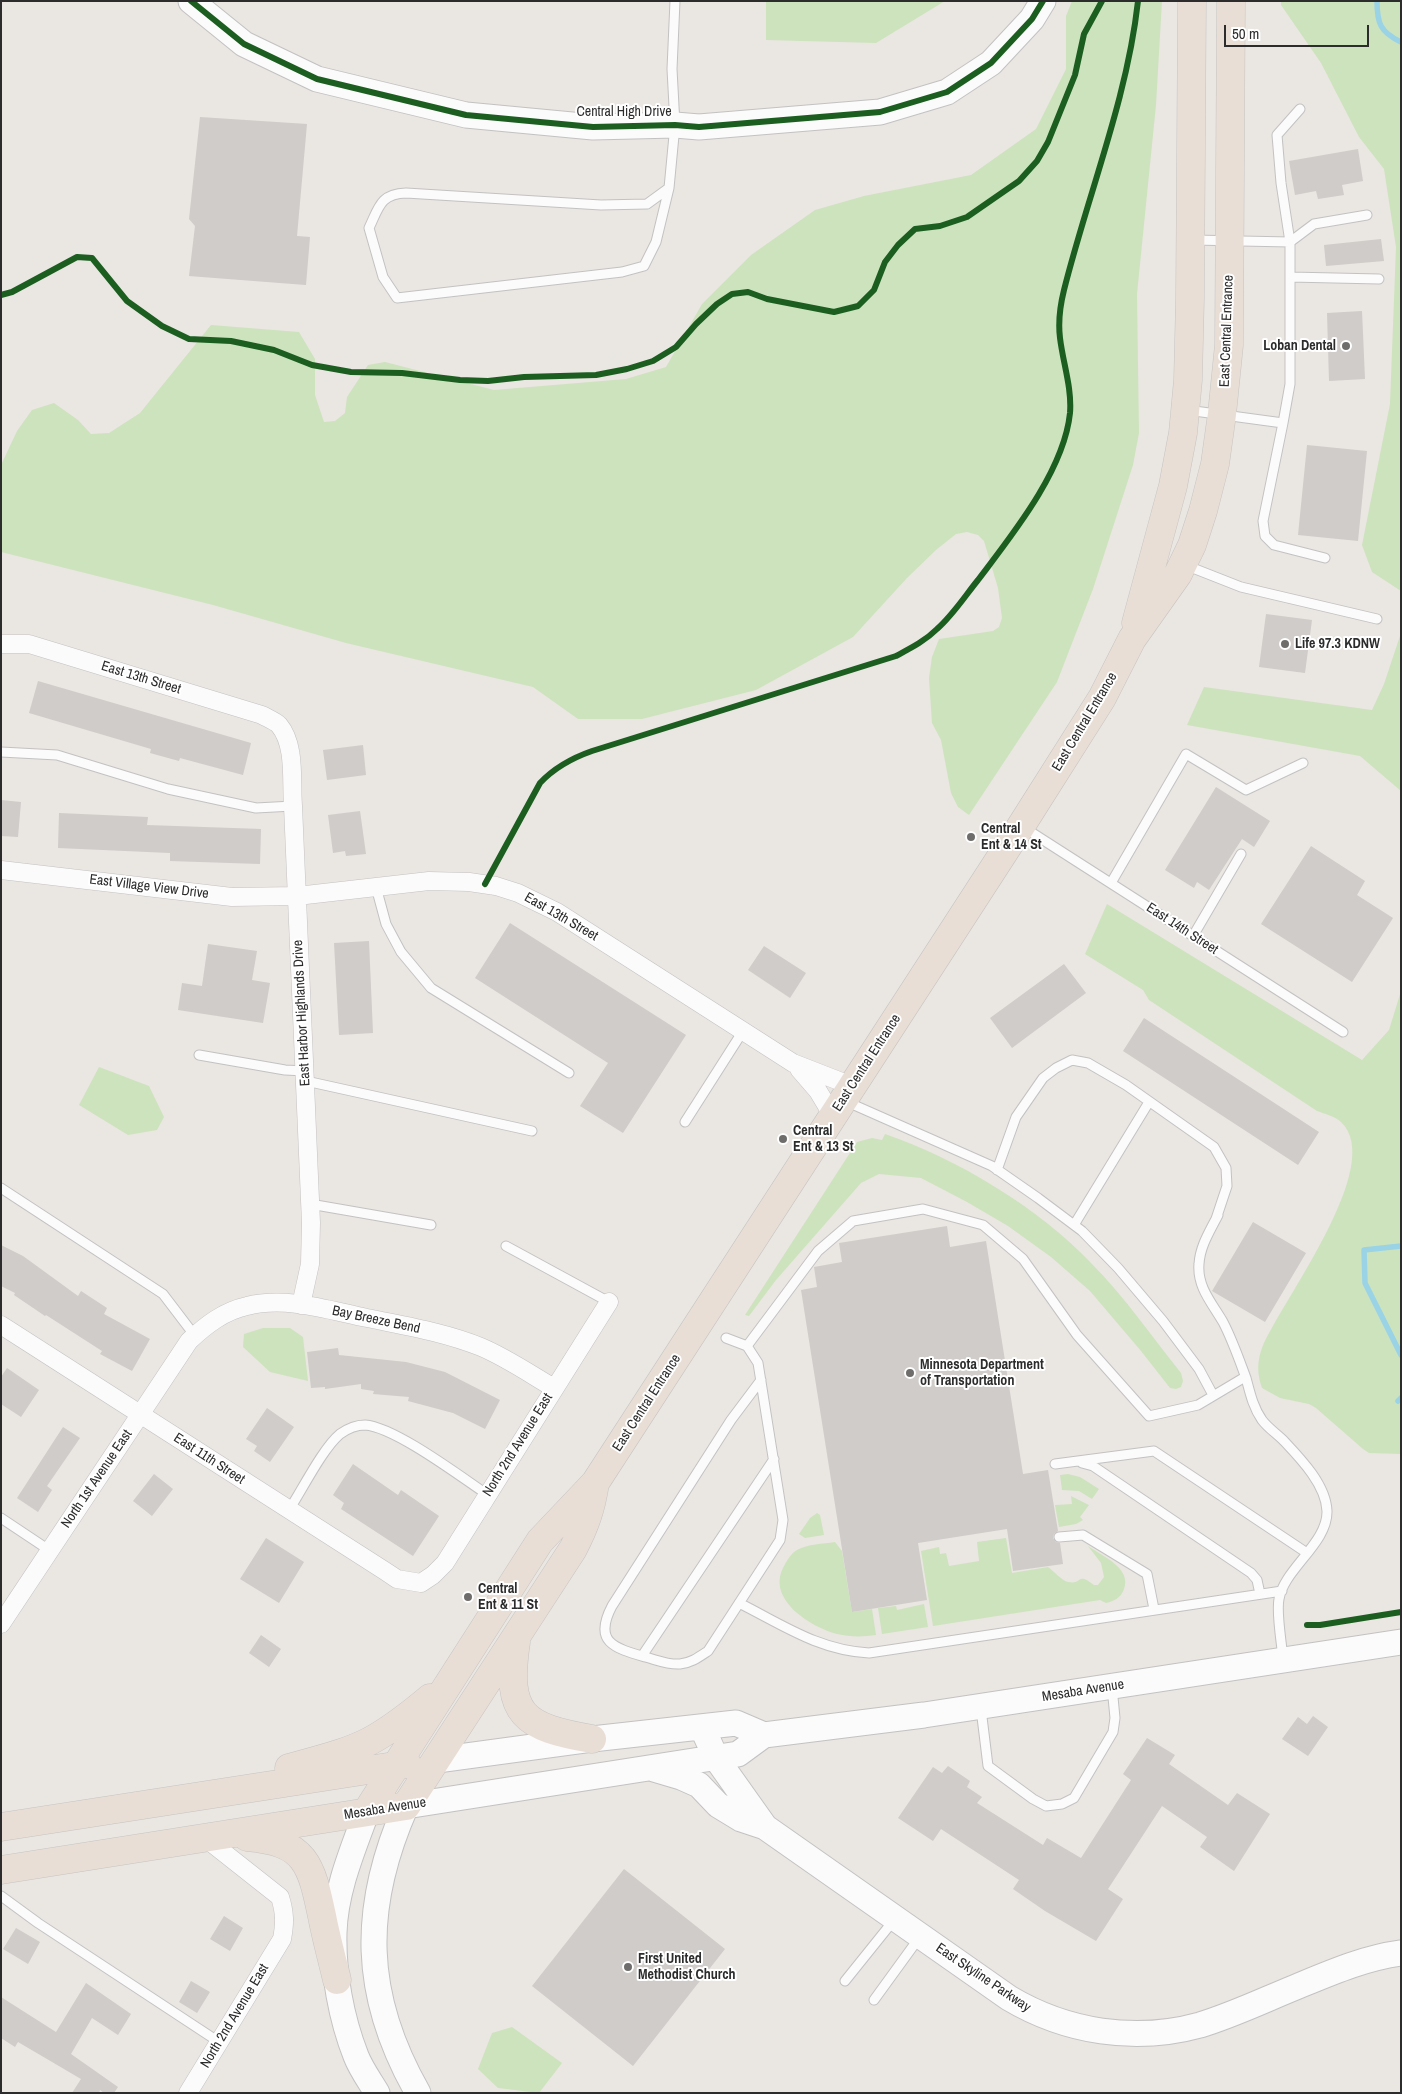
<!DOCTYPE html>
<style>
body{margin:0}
#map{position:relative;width:1402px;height:2094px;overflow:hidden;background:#eae6e2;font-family:"Archivo Narrow",sans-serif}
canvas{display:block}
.frame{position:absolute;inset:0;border:2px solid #2c2c2c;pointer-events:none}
.scale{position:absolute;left:1224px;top:25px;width:145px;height:22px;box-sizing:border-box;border:2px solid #2c2c2c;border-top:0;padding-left:6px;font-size:15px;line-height:18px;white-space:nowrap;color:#2c2c2c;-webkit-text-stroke:4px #fff;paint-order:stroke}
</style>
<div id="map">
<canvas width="1402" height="2094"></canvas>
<div class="frame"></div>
<div class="scale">50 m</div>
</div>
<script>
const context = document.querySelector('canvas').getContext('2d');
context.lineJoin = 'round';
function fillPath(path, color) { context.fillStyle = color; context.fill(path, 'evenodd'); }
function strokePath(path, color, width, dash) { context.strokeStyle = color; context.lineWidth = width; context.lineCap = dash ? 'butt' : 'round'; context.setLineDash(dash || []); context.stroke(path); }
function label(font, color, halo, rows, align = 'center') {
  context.font = font + ' "Archivo Narrow",sans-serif'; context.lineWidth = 4; context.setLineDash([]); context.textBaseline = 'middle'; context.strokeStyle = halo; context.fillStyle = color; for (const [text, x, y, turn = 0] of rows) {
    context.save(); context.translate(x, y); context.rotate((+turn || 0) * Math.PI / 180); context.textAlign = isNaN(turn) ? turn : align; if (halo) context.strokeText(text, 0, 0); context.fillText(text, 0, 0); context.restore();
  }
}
const green = new Path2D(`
 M766 1H945L876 43 766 40Z
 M1072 1H1162L1156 105 1137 294 1139 433 1133 465 1093 589 1057 682 969 815 958 807 951 793 941 740 932 723 929 678 932 657 939 639 993 631 999 627 1002 618 998 588 984 541 978 535 967 532 956 534 936 550 907 578 853 637 756 690 642 719H578L533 687 346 643 213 605 1 552V465L17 431 32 410 54 403 78 420 91 434 109 433 140 413 211 325 299 332 315 359V395L324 422 335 421 345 413 347 397 368 365 385 362 494 390 626 379 666 367 702 304 751 255 815 210 864 196 971 175 1036 129 1066 69V16Z
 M1281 1H1401V591L1372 572 1362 545 1390 404 1396 247 1384 169 1359 137 1321 63 1281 5Z
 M1401 633V791L1360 756 1187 725 1204 687 1372 710 1384 684Z
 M1107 904 1362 1060 1389 1030 1401 991V1454L1369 1453 1363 1449 1316 1408 1309 1404 1280 1398 1262 1388C1257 1375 1257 1361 1262 1348 1280 1303 1387 1165 1341 1122 1335 1116 1325 1114 1317 1111L1149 1000 1143 990 1085 954Z
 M99 1067 149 1086 164 1117 157 1130 128 1135 79 1105Z
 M885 1134C958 1159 1039 1208 1092 1264 1125 1297 1152 1337 1181 1373L1183 1381 1181 1387 1176 1389 1170 1388 1141 1351 1090 1291 1051 1257 1008 1226 967 1202 921 1178 879 1174 861 1183 776 1280 749 1316 745 1315 857 1142 872 1138 882 1140Z
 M263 1328H290L303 1337 308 1381 270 1372 243 1347 244 1334Z
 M1068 1474 1080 1477 1099 1489 1092 1499 1079 1491 1062 1490 1060 1475Z
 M1071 1496 1089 1505 1080 1517 1083 1520 1076 1524 1059 1527 1055 1505 1072 1504Z
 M817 1513 820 1515 824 1535 805 1538 799 1534 810 1518Z
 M1006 1538 1012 1573 1048 1567C1054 1571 1062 1581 1068 1582 1083 1585 1076 1571 1094 1585H1098L1104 1577 1101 1563 1088 1546C1102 1556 1132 1568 1124 1589 1121 1598 1114 1601 1106 1603L1100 1600 933 1626 921 1551 939 1547 940 1554 946 1553 949 1566 979 1561 977 1542Z
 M835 1542 842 1551 852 1612 872 1609 876 1635C862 1637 850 1637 837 1634 811 1627 767 1600 783 1568 786 1562 791 1553 797 1550 808 1544 823 1544 835 1542Z
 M924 1604 928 1627 882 1634 878 1608 896 1606 897 1610Z
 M512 2027 562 2063 539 2093 498 2088 478 2069 492 2033Z`);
const stream = new Path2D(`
 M1377 1C1377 23 1380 32 1401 42
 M1401 1246 1364 1250 1365 1283 1401 1355
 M1398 1401 1401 1398`);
const building = new Path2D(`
 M200 117 307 124 297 236 310 237 306 285 189 276 195 226 189 219Z
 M1358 149 1363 181 1342 185 1344 195 1318 199 1316 191 1295 195 1289 161Z
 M1381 239 1384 261 1326 266 1324 245Z
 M1362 311 1365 379 1329 381 1327 313Z
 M1307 445 1367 451 1358 541 1298 535Z
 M1266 614 1312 620 1305 673 1259 667Z
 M38 681 251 743 243 775 180 758 179 761 150 753 151 749 29 713Z
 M363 745 366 775 327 780 323 750Z
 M1216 787 1270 821 1254 847 1242 839 1209 890 1197 882 1194 888 1165 870Z
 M1 800 21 802 18 837 1 836Z
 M360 811 366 854 346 856 345 851 333 853 328 815Z
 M59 813 148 817 147 825 261 829 260 864 170 861V853L58 848Z
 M1311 846 1365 881 1357 895 1393 918 1352 982 1261 924Z
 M510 923 686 1035 623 1133 580 1106 608 1063 475 978Z
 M369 941 373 1033 339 1035 334 943Z
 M208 944 257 951 252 980 270 983 263 1023 178 1010 182 983 202 986Z
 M764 946 806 973 790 998 748 970Z
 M1064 964 1086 993 1012 1048 990 1018Z
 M1144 1018 1319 1132 1298 1165 1123 1051Z
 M1253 1222 1306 1253 1265 1322 1212 1291Z
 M947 1226 950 1247 986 1241 1023 1474 1048 1470 1058 1531 1054 1534 1053 1538 1056 1542 1060 1543 1063 1564 1013 1571 1007 1529 918 1543 927 1600 852 1612 801 1290 817 1287 814 1267 842 1262 839 1243Z
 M1 1245 23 1256 78 1296 81 1291 107 1308 104 1314 150 1339 132 1371 100 1354 102 1351 46 1315 45 1316 14 1295 15 1293 1 1286Z
 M338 1348 339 1355 406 1362 445 1372 500 1400 485 1429 453 1413 408 1401 409 1397 373 1394 374 1391 361 1389V1384L325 1389V1387L311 1388 307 1352Z
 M7 1368 39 1390 21 1417 1 1404V1377Z
 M267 1408 294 1427 270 1462 254 1451 257 1446 246 1439Z
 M63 1427 80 1438 47 1486 52 1490 38 1512 17 1498Z
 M353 1464 398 1495 401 1490 439 1516 413 1556 341 1509 344 1503 333 1495Z
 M154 1474 173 1489 152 1516 133 1501Z
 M266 1538 304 1562 279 1603 240 1579Z
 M261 1635 281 1649 269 1667 249 1653Z
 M1313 1716 1328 1727 1308 1756 1282 1739 1298 1717 1307 1724Z
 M1147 1738 1175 1755 1169 1764 1228 1805 1237 1793 1270 1814 1234 1871 1200 1847 1207 1837 1162 1806 1108 1889 1123 1899 1096 1941 1045 1911 1013 1889 1019 1880 941 1829 933 1841 898 1818 933 1767 942 1773 948 1766 970 1781 967 1787 982 1797 977 1803 1043 1845 1047 1838 1081 1858 1131 1780 1123 1774Z
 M624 1869 725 1949 633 2066 532 1986Z
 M224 1916 243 1928 230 1951 210 1939Z
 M16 1928 40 1942 28 1964 3 1949Z
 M191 1981 210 1992 197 2013 179 2002Z
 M86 1983 131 2014 118 2035 92 2018 71 2054 118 2087 114 2093H104L100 2090 99 2093H72L81 2079 18 2042 15 2047 1 2038V1997L56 2032Z`);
const lane = new Path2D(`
 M1300 109 1277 135 1281 183 1290 242 1314 224 1367 215
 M669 188 647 204 601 205 406 193C380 194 379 207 369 228L383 277 397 298 622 272 644 266 656 242 669 188 675 125 672 69 675 1
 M1290 277 1379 279
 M1187 410 1283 423 1290 384V242L1193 240
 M1283 423 1263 521 1265 536 1274 545 1325 558
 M1185 565 1241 587 1377 619
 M1 752 57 755 168 789 256 808 293 806
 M1023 827 1343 1032
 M1111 883 1186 754 1246 790 1303 763
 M376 887 386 924 401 952 431 988 569 1073
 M1193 936 1241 854
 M199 1055 285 1070 305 1071
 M306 1081 532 1131
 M845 1101 992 1166 1038 1198 1082 1231 1118 1268 1163 1321 1199 1369 1213 1395
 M685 1122 743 1031
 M997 1170 1016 1117 1043 1078 1056 1068 1072 1060 1088 1063 1126 1085 1214 1147 1226 1168 1227 1186 1216 1219
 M1 1188 163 1294 195 1336
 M310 1204 431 1225
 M1218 1215C1210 1231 1200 1246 1199 1264 1197 1287 1212 1303 1223 1322 1232 1339 1239 1359 1246 1378 1250 1393 1253 1407 1262 1420 1268 1428 1277 1434 1284 1441 1301 1459 1326 1485 1327 1511 1328 1543 1284 1569 1279 1599 1276 1613 1282 1644 1283 1660
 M1074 1225 1149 1102
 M506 1246 609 1302
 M726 1338 747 1346 758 1363 783 1520 780 1540 708 1651C699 1657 691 1663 680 1664 668 1665 657 1660 645 1657 614 1648 593 1642 612 1606L731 1420 761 1380
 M747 1346 818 1251 853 1221 923 1209 983 1225 1023 1259 1077 1335 1149 1416 1198 1405 1245 1377
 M1082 1463 1093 1466 1251 1573 1257 1580 1260 1594
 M1055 1464 1154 1451 1307 1553
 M289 1510C302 1490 323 1448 340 1434 347 1429 356 1425 365 1425 395 1427 461 1477 488 1495
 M1 1518 49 1550
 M1059 1537 1083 1535 1147 1574 1154 1609
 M739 1603C783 1625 818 1650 869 1653L1282 1591
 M642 1656 774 1459
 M981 1709 988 1766 1033 1799 1046 1806 1062 1804 1074 1798 1113 1732 1115 1718 1112 1687
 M1 1896 38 1923 219 2042
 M845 1981 894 1920
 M874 2000 919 1938`);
const street = new Path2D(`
 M1 644H29L262 715C267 718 275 721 279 725 296 745 291 781 293 806L311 1223 310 1264 301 1305
 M1 870 232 897 297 896 429 881 469 882 496 886 518 893 557 912 793 1063 852 1086
 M799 1069 818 1091 833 1116
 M1 1325 385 1571 397 1579 421 1583 433 1575 445 1563 609 1302
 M1 1624 189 1341C206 1325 224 1311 247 1306 286 1296 328 1310 367 1318 405 1326 444 1332 481 1347 507 1358 530 1374 554 1388
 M188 2093 282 1939C285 1923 285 1913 280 1897L204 1837`);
const secondary = new Path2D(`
 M191 1 244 44 317 79 466 115 593 127 675 125 699 127 880 112 947 92 991 63 1032 19 1043 1
 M702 1727 716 1758 765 1827 1009 1998C1066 2032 1135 2043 1200 2025 1233 2015 1264 2000 1296 1987 1330 1973 1364 1958 1401 1953
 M437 1760 592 1739 736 1723 764 1735
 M654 1769 681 1777 699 1785 718 1805 741 1819 765 1827
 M367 1811C353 1849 335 1891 334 1933 333 1973 341 2018 356 2056 361 2069 370 2081 377 2093
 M418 2093C362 1995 361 1908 406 1806L738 1754 764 1735 924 1715 1401 1642`);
const highway = new Path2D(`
 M1136 623 1173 486 1183 433 1188 380 1190 298 1192 1
 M516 1642C505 1716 524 1727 592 1739
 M289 1768C316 1760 345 1754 370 1741 392 1729 411 1714 430 1698
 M367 1811 540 1541 595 1483 1021 826 1102 698 1132 639 1178 574 1192 545 1203 511 1215 464 1222 414 1229 345 1231 1
 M1 1827 407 1764
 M247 1837C306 1842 311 1864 322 1916 326 1937 332 1959 337 1980
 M1 1870 406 1806 573 1549C585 1526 591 1509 595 1483`);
const cycleway = new Path2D(`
 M191 1 244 44 317 79 466 115 593 127 675 125 699 127 880 112 947 92 991 63 1032 19 1043 1
 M1 295 12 292 77 257 92 258 127 301 162 326 189 339 231 341 274 350 312 365 351 372 402 373 460 380 488 381 524 377 596 375 627 369 653 361 676 347 696 324 717 304 732 294 748 292 767 299 834 312 858 306 874 290 885 262 898 245 915 229 940 226 967 217 1019 181 1037 161 1048 142 1075 75 1084 34 1102 1
 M485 884 540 783C555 767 572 758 592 751L896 656C911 648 925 641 937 629 953 615 965 596 978 580 1012 535 1064 471 1070 413 1072 388 1063 363 1060 338 1058 322 1060 306 1064 290 1088 194 1127 100 1138 1
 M1307 1625H1320L1401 1612`);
const markers = [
 [1346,346,5,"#6e6d6c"],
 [1285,644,5,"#6e6d6c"],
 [971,837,5,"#6e6d6c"],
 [783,1139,5,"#6e6d6c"],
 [910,1373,5,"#6e6d6c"],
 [468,1597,5,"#6e6d6c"],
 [628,1967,5,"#6e6d6c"]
];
const streetNames = [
 ["Central High Drive",624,112],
 ["East Central Entrance",1227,331,-88],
 ["East 13th Street",141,678,17],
 ["East Central Entrance",1085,722,-59],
 ["East Village View Drive",149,887,7],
 ["East 13th Street",561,917,30],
 ["East 14th Street",1182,929,33],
 ["East Harbor Highlands Drive",302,1013,-93],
 ["East Central Entrance",867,1063,-57],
 ["Bay Breeze Bend",376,1320,12],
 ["East Central Entrance",647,1403,-57],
 ["North 2nd Avenue East",518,1445,-58],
 ["East 11th Street",209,1459,33],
 ["North 1st Avenue East",97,1479,-56],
 ["Mesaba Avenue",1083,1691,-9],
 ["Mesaba Avenue",385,1809,-9],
 ["East Skyline Parkway",983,1978,34],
 ["North 2nd Avenue East",235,2016,-59]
];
const poiNames = [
 ["Loban Dental",1336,346,"right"],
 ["Life 97.3 KDNW",1295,644],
 ["Central",981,829],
 ["Ent & 14 St",981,845],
 ["Central",793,1131],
 ["Ent & 13 St",793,1147],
 ["Minnesota Department",920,1365],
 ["of Transportation",920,1381],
 ["Central",478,1589],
 ["Ent & 11 St",478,1605],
 ["First United",638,1959],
 ["Methodist Church",638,1975]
];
fillPath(green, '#cde3bd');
strokePath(stream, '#9ad3e6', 5.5);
fillPath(building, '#cfccc9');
strokePath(lane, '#c3c2c2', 11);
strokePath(street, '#c3c2c2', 19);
strokePath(secondary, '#c3c2c2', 27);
strokePath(highway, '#c6c4c2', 29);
strokePath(lane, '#fcfbfb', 9);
strokePath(street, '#fcfbfb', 18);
strokePath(secondary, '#fcfbfb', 25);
strokePath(highway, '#e8ded5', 28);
strokePath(cycleway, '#1b5e20', 6);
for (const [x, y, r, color] of markers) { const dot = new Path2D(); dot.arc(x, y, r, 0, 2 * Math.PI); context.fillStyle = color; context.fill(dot); strokePath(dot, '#fff', 2); }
label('14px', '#2c2c2c', '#fff', streetNames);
label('bold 14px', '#2c2c2c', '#fff', poiNames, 'left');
</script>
